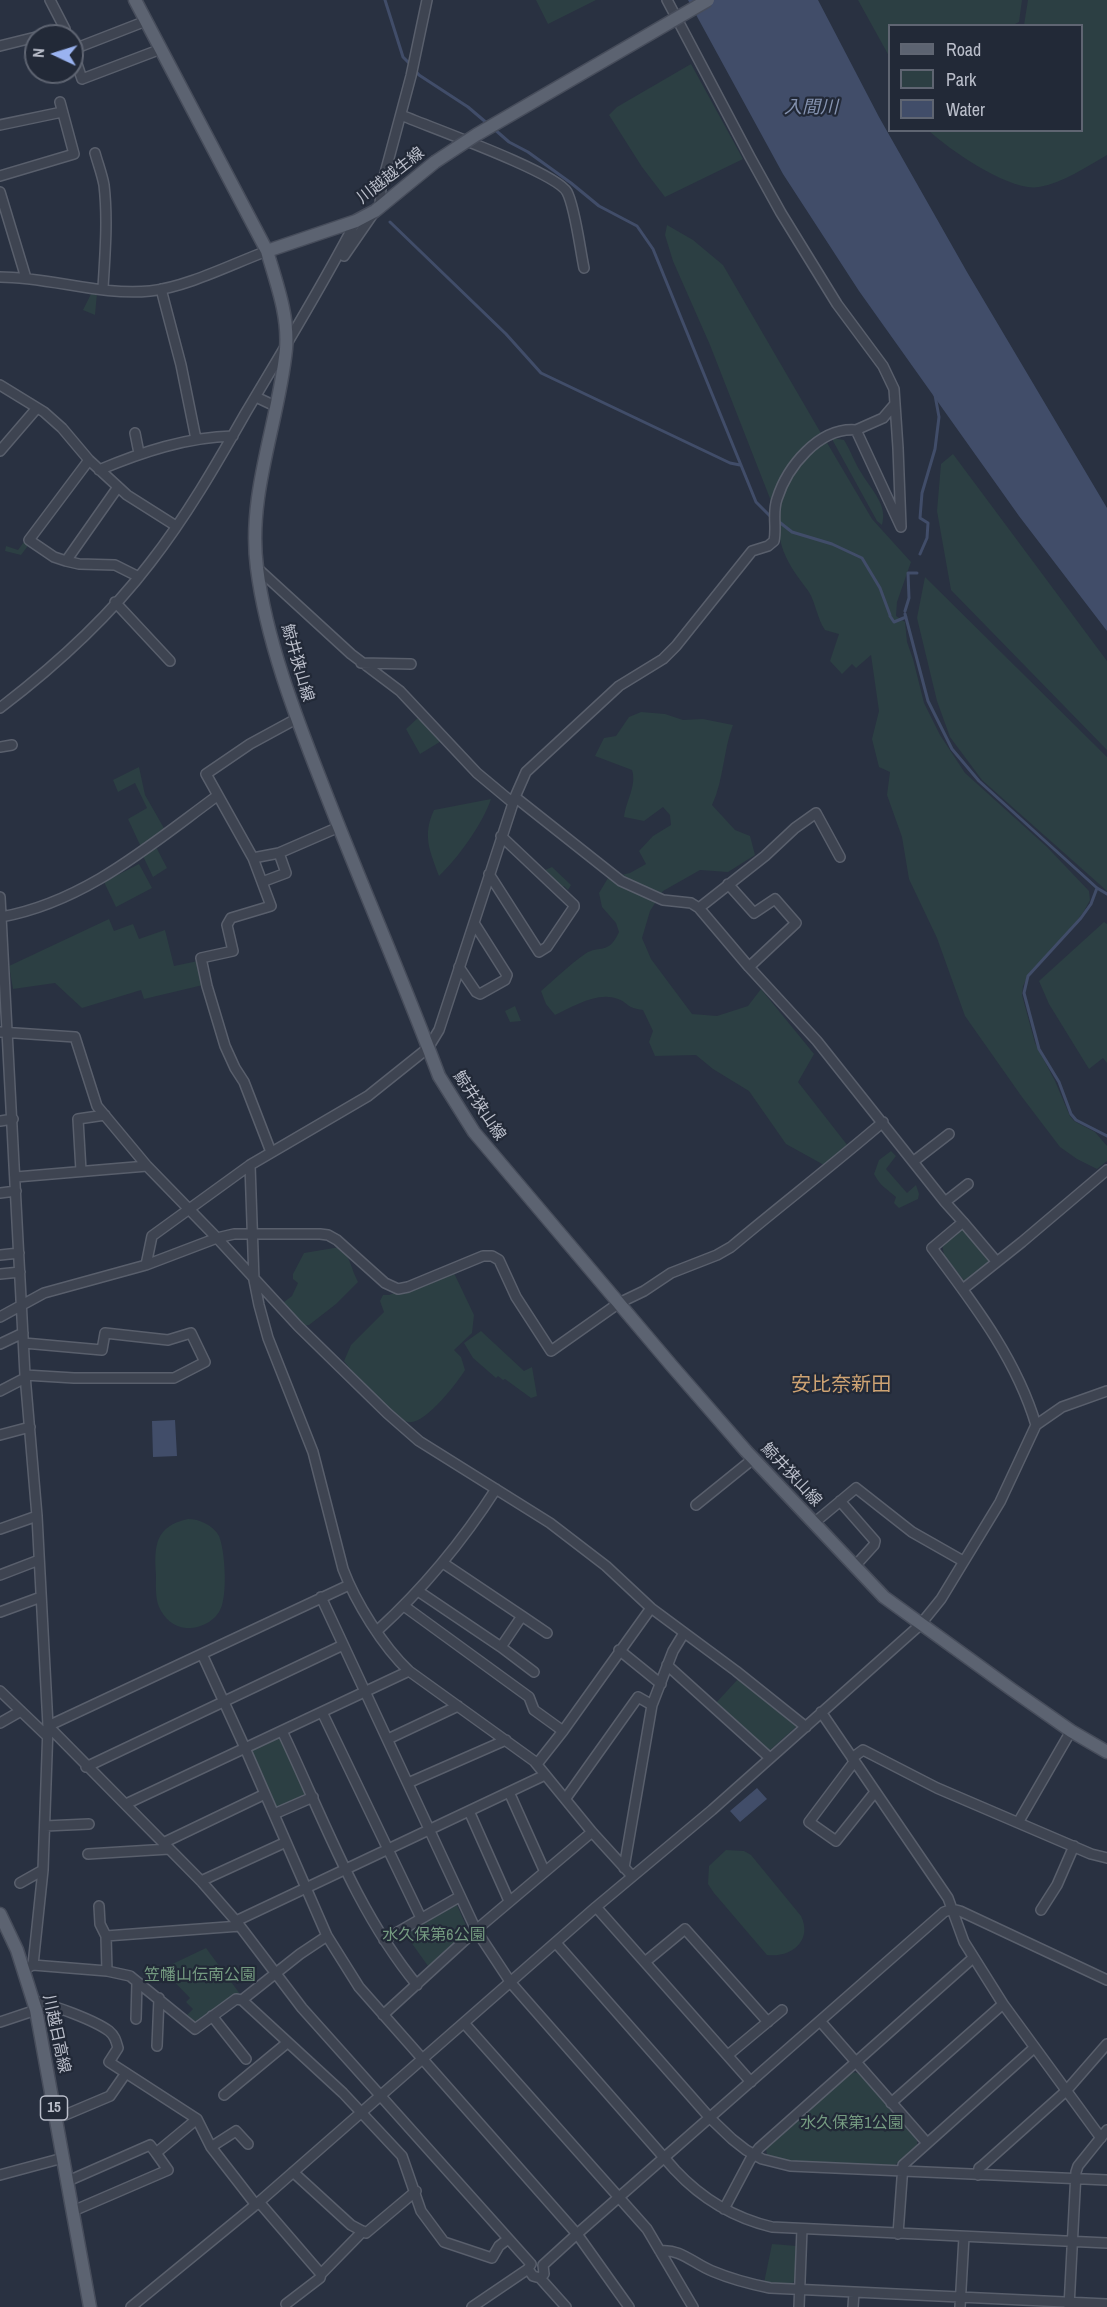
<!DOCTYPE html>
<meta charset="utf-8">
<style>
body{margin:0}
#map{position:relative;width:1107px;height:2307px;overflow:hidden;background:#293141;font-family:"Archivo Narrow",sans-serif}
canvas{display:block}
.legend{position:absolute;left:888px;top:24px;width:195px;height:108px;box-sizing:border-box;background:#222937;border:2px solid #5f6572;margin:0;padding:8px 10px;list-style:none;font-size:18px;color:#bbbfcb}
.legend li{display:flex;align-items:center;gap:12px;height:30px}
.legend b{width:30px;border:2px solid #5f6572}
.north{position:absolute;left:24px;top:24px;width:60px;height:60px;box-sizing:border-box;background:#222937;border:2px solid #5f6572;border-radius:50%;rotate:274deg;font-size:16px;font-weight:700;line-height:24px;text-align:center;color:#bbbfcb}
.north::after{content:'';display:block;margin:auto;width:21px;height:27px;background:#9ab3f0;clip-path:polygon(50% 0,100% 100%,50% 72%,0 100%)}
</style>
<div id="map">
<canvas width="1107" height="2307"></canvas>
<ul class="legend">
<li><b style="height:8px;background:#5c6371"></b>Road</li>
<li><b style="height:16px;background:#2c3f43"></b>Park</li>
<li><b style="height:16px;background:#414d69"></b>Water</li>
</ul>
<div class="north">N</div>
</div>
<script>
const context = document.querySelector('canvas').getContext('2d');
context.lineJoin = 'round';
function fillPath(path, color) { context.fillStyle = color; context.fill(path, 'evenodd'); }
function strokePath(path, color, width, dash) { context.strokeStyle = color; context.lineWidth = width; context.lineCap = dash ? 'butt' : 'round'; context.setLineDash(dash || []); context.stroke(path); }
function label(font, color, halo, rows, align = 'center') {
  context.font = font + ' "Archivo Narrow","Noto Sans JP",sans-serif'; context.lineWidth = 4.5; context.setLineDash([]); context.textBaseline = 'middle'; context.strokeStyle = halo; context.fillStyle = color; for (const [text, x, y, turn = 0] of rows) {
    context.save(); context.translate(x, y); context.rotate((+turn || 0) * Math.PI / 180); context.textAlign = isNaN(turn) ? turn : align; if (halo) context.strokeText(text, 0, 0); context.fillText(text, 0, 0); context.restore();
  }
}
const green = new Path2D(`
 M536 0H596L548 24Z
 M858 0H1022L1019 22 1013 25 890 26 889 56Z
 M1028 0H1107V155C1086 167 1063 183 1039 187 1010 192 950 150 929 131L1082 130V26L1024 25Z
 M691 64 743 159 665 197 642 167 609 115 617 107Z
 M667 225 693 240 723 265 822 435C792 456 785 468 771 501L710 345 673 261 665 235Z
 M92 292 97 293 95 315 83 310Z
 M833 438 844 440C851 451 855 464 862 474 872 491 888 505 882 525L877 521 833 441Z
 M826 441 872 519 911 562 897 602 896 616 905 622 907 642 913 659 924 703 940 735 965 773 1047 847 1089 891 1090 900 1083 913 1061 940 1030 972 1023 986 1022 995 1035 1043 1055 1081 1070 1116 1074 1121 1095 1132 1107 1146V1161L1097 1169 1077 1159 1060 1147 1022 1097 965 1016 937 938 909 879 902 837 887 795 890 772 879 767 872 739 879 711 871 655 856 668 852 664 842 674 830 661 839 634 825 630C817 618 816 604 809 592 801 581 792 570 786 557 772 527 779 493 799 466 806 457 817 449 826 441Z
 M953 454 1107 661V750L951 590 937 511 941 464Z
 M26 539 30 543 21 555 5 551 6 546 18 550Z
 M925 577 1107 757V891L982 780 950 737 937 701 917 618Z
 M641 712 665 714 683 720 703 719 733 725C723 751 724 779 712 805L735 830 750 836 755 855 728 872 700 870 663 891 650 911 642 938 651 959 692 1014 717 1016 748 1006 761 989 814 1054 798 1082 848 1146 824 1165 786 1144 749 1091 713 1069 696 1055 655 1056 649 1042 653 1031 643 1010C626 1008 629 1003 618 999 597 991 573 1007 555 1015L546 1004 541 991C555 979 569 965 585 954 600 944 608 956 619 932L616 923 602 907 599 893 608 878 630 873 646 864 639 851 653 836 671 825 670 815 663 807 644 821 624 817C626 801 637 785 632 770L595 756 604 738 616 736 629 717Z
 M421 715 443 740 420 754 406 729Z
 M139 767 145 795 165 830 141 847 128 819 147 808 135 783 118 792 113 780Z
 M491 799C482 825 458 858 439 876 430 851 422 836 434 810Z
 M155 845 167 868 153 877 143 856Z
 M139 864 152 888 116 907 104 882Z
 M552 867 571 885 568 890 564 886 562 888 543 871Z
 M109 919 114 931 133 924 139 939 165 930 174 966 198 961 203 985 144 999 141 990 82 1008 55 983 13 989 9 966Z
 M1104 922 1107 924V1063L1103 1058 1089 1069 1049 1004 1039 981Z
 M515 1006 521 1021 510 1022 505 1011Z
 M891 1151 896 1156 886 1169 907 1193 916 1185 919 1194 918 1199 899 1208 894 1203 896 1197C887 1189 880 1186 874 1174L879 1160Z
 M964 1227 991 1261 965 1282 944 1255 942 1244Z
 M340 1247C350 1255 351 1269 358 1282L336 1304 309 1325 303 1326 285 1308 284 1302 292 1296 298 1283 293 1279V1274L304 1253Z
 M453 1271 474 1315 472 1333 454 1350 461 1357 465 1370C458 1382 424 1426 408 1422 391 1418 355 1376 344 1361L351 1345 384 1312 380 1301 383 1295H389Z
 M481 1331 524 1371 532 1367 537 1396 531 1398 505 1379 503 1380 498 1376 496 1378 473 1358 464 1343Z
 M188 1519C199 1519 213 1525 219 1536 225 1551 227 1589 222 1605 218 1620 201 1629 186 1628 173 1627 164 1618 159 1607 155 1597 156 1585 156 1575 154 1546 155 1526 188 1519Z
 M739 1678 798 1725 768 1752 715 1704Z
 M281 1735 308 1796 276 1810 249 1750Z
 M726 1850 744 1851 751 1855 801 1916C813 1941 791 1958 767 1955L714 1893 708 1884 709 1866Z
 M453 1904 457 1905 468 1930 467 1934 428 1966 403 1931Z
 M206 1948 240 1994 195 2026 185 2017 193 2009 186 2002 190 1998 162 1969Z
 M851 2072 859 2073 917 2139V2146L894 2166 786 2161 767 2156 766 2148Z
 M772 2244 797 2246 795 2281 790 2285 764 2283Z`);
const water = new Path2D(`
 M688 0H818L879 117 967 272 1107 508V631L1019 516 859 291 783 174Z
 M175 1420 177 1456 153 1457 152 1421Z
 M757 1788 767 1799 740 1822 730 1811Z`);
const stream = new Path2D(`
 M385 0 403 57 410 64
 M414 69 419 75 468 107 488 124
 M493 128 509 142 528 152 571 183 599 206 637 226 653 249 756 502 770 516
 M390 222 506 334 541 373 730 463 740 465
 M778 521 792 532 832 544 862 558 880 588 890 615
 M920 554 927 538 928 523 920 518 922 493 935 449 939 417 935 395
 M905 611 909 598 908 573H917
 M905 614 928 701 952 749 979 781 1097 888 1107 894
 M890 616 894 622 906 617
 M1097 888 1091 904 1081 918 1028 976 1024 993 1039 1049 1059 1082 1071 1114 1076 1120 1107 1136`);
const minor = new Path2D(`
 M667 0 750 157 781 213 837 304 883 366 894 389 898 448 901 527 856 430 883 418 895 404
 M146 21 74 49 73 52 82 79 161 49
 M40 36 65 29 50 0
 M0 46 36 37
 M401 115C429 127 556 172 567 192 575 207 580 249 584 268
 M0 125 62 112
 M95 153C98 164 102 174 104 185 108 219 105 254 103 288
 M0 176 74 154 60 102
 M0 192 26 278
 M380 206 381 188 411 76 427 0
 M344 256 375 211
 M0 277C50 277 100 296 150 291 187 287 232 264 267 251
 M161 289 181 365 196 439
 M0 385 44 412 62 428 89 460 127 495 176 526
 M256 397 275 406
 M135 433 139 453
 M0 451 37 408
 M89 460 29 540 54 557 66 561 79 564 115 565 139 577
 M99 470C142 452 187 437 233 436
 M66 561 118 487
 M256 567 351 654 400 691 477 773 513 803
 M115 602 170 661
 M361 663 411 664
 M0 708C55 666 108 618 150 563 186 517 216 465 245 414 283 350 322 287 356 221
 M0 747 12 745
 M515 797 621 881 663 900 691 903 699 908 749 967 817 1041 945 1202 963 1222 932 1248C973 1303 1016 1358 1036 1425
 M253 858 279 853
 M489 874 539 952 547 947 574 907V905L501 836
 M262 882 286 873 279 853 339 827
 M728 884 754 913 775 899 796 923 749 967
 M0 897 25 1375 37 1516 48 1726 43 1870 33 1965
 M699 908 765 856 795 828 816 813 840 857
 M1 917C85 902 150 845 217 796
 M459 967 476 992 480 994 505 980 507 975 474 923
 M0 1032 75 1037 97 1106 147 1166 217 1238 298 1326 387 1413 419 1441 550 1523 606 1566 651 1608 563 1731 537 1764
 M0 1121 13 1119
 M271 1152 244 1082 235 1068 225 1046 207 986 201 958 233 951 227 925 231 918 271 906 253 858 206 774 250 744 296 719
 M914 1161 949 1134
 M81 1171 78 1119 105 1115
 M16 1177 147 1166
 M0 1193 16 1191
 M945 1202 968 1184
 M963 1222 996 1261
 M0 1255 19 1253
 M146 1265 152 1236 250 1165
 M0 1274 20 1272
 M963 1289 1022 1242 1107 1170
 M0 1317 44 1293 146 1265 217 1238 234 1234H320L328 1235 337 1240 385 1283 398 1289 408 1287 483 1256H492L499 1260 516 1297 551 1351 619 1303 644 1291 671 1273 717 1255 731 1247C781 1205 833 1165 883 1122
 M24 1343 102 1350 105 1333 168 1340 191 1333 205 1362 174 1378H74L25 1375
 M0 1344 23 1333
 M0 1391 25 1378
 M0 1435 30 1427
 M840 1501 875 1541 874 1545 855 1566
 M696 1505 753 1459
 M814 1523 856 1488 912 1532 963 1561
 M0 1529 37 1516
 M0 1575 39 1560
 M349 1585 48 1726 201 1881 236 1921 302 2008 531 2264
 M418 1591 501 1647 522 1616 443 1563
 M321 1597 476 1930 511 1983 675 2170C702 2199 734 2218 772 2227L1107 2243
 M404 1606 529 1697 534 1710 563 1731
 M651 1608 736 1671 806 1727
 M0 1612 41 1597
 M522 1616 547 1633
 M378 1630C424 1588 462 1542 496 1489
 M501 1647 534 1672
 M619 1650 661 1684
 M202 1654 245 1748 327 1936 359 1987 577 2234 629 2307
 M667 1665 770 1758
 M0 1691 47 1736
 M652 1705 673 1651 684 1633
 M322 1712 421 1918
 M821 1712 948 1898 964 1942 1003 2004 1101 2138
 M0 1723 21 1711
 M282 1731C323 1817 356 1911 417 1985
 M388 1739 458 1706
 M852 1758 863 1750 937 1788 1091 1854 1107 1858
 M854 1762 809 1822 836 1841 875 1792
 M86 1767 343 1645
 M408 1783 506 1740
 M509 1792 544 1870
 M566 1798 638 1697 652 1705 624 1868
 M126 1804 409 1671
 M469 1811 509 1901
 M274 1814 313 1797
 M1019 1821 1071 1731
 M45 1826 89 1824
 M163 1843 265 1794
 M88 1854 169 1849
 M632 1876 592 1832 534 1761 409 1671C383 1647 355 1601 343 1569L313 1452 268 1338 259 1305 254 1280 250 1165 368 1096 428 1048 439 1030 515 797 526 772 619 686 663 659 676 646 752 551 768 546 774 541C777 527 772 513 777 499 787 467 819 427 856 430
 M201 1881 286 1842
 M20 1883 43 1870
 M99 1906 100 1924 106 1936 240 1926
 M596 1907 751 2082
 M1041 1910 1057 1885 1074 1846
 M236 1921 545 1775
 M106 1936 107 1971
 M384 1940 459 1897
 M556 1943 710 2118 732 2139 746 2150 762 2159 790 2166 1107 2180
 M645 1962 685 1929 768 2022
 M29 1967 33 1965 107 1971 130 1976 195 2029 236 1999 242 2000 343 2093 402 2156 421 2211 444 2242 492 2258 499 2246 508 2239
 M242 2000 300 1954 327 1936
 M34 2001C53 2005 94 2020 109 2031 115 2036 116 2041 118 2048L109 2062 197 2119 211 2147 256 2205
 M383 2015 476 1930 592 1832
 M212 2016 246 2059
 M136 2019 137 1982
 M820 2021 927 2143
 M0 2022 36 2010
 M464 2023 647 2229 693 2307
 M157 2046 159 1998
 M728 2055 782 2010
 M224 2095 287 2043
 M891 2103 1003 2004
 M56 2116 65 2115 110 2096 126 2073
 M211 2147 236 2131 248 2144
 M293 2172 351 2225 366 2233 416 2191
 M0 2175 63 2158
 M978 2175 979 2168 983 2165 1066 2091 1107 2044
 M68 2181 150 2145 156 2153
 M259 2202 321 2274 320 2278 286 2304
 M724 2209 750 2160 759 2148 973 1958
 M73 2211 168 2170 156 2153 197 2119
 M898 2234 903 2165 1034 2048
 M660 2251C680 2248 694 2264 712 2271 731 2279 750 2284 770 2288L1107 2304
 M531 2264 528 2269 533 2276 540 2278 566 2307
 M321 2274 363 2231
 M540 2278 544 2274 543 2265 577 2234 944 1912 952 1909 960 1911 1107 1980
 M131 2307 259 2202 596 1907 712 1810 920 1625 941 1599 1000 1502 1036 1425 1062 1407 1107 1391
 M472 2307 528 2269
 M799 2307 802 2229
 M853 2307 854 2293
 M960 2307 964 2237
 M1069 2307 1076 2172 1078 2166 1107 2130`);
const major = new Path2D(`
 M135 0 267 251 356 221 375 211 435 162
 M267 251C276 282 289 316 286 349 279 421 247 494 257 568 266 639 295 715 321 781 359 880 402 977 439 1076L474 1132 672 1366 746 1451 884 1597 1011 1689 1071 1731 1107 1752
 M0 1914 17 1950 36 2010 90 2307`);
const majorBridge = new Path2D(`
 M435 162 476 135 708 0`);
const shields = [
 [54,2108,27]
];
const shieldNames = [
 ["15",54,2108]
];
const streetNames = [
 ["川越越生線",391,176,-38],
 ["鯨井狭山線",297,663,74],
 ["鯨井狭山線",479,1106,56],
 ["鯨井狭山線",791,1475,47],
 ["川越日高線",56,2034,78]
];
const parkNames = [
 ["水久保第6公園",434,1936],
 ["笠幡山伝南公園",200,1976],
 ["水久保第1公園",852,2124]
];
const waterNames = [
 ["入間川",811,108]
];
const quarterNames = [
 ["安比奈新田",841,1386]
];
fillPath(green, '#2c3f43');
fillPath(water, '#414d69');
strokePath(stream, '#414d69', 3);
strokePath(minor, '#595f6c', 12);
strokePath(major, '#474d5b', 15);
strokePath(minor, '#3e4451', 9);
strokePath(major, '#5c6371', 12);
strokePath(majorBridge, '#474d5b', 15, []);
strokePath(majorBridge, '#5c6371', 12);
for (const [x, y, w] of shields) { const box = new Path2D(); box.roundRect(x - w / 2, y - 12, w, 24, 4.5); context.fillStyle = '#222937'; context.fill(box); strokePath(box, '#bbbfcb', 1.5); }
label('bold 15px', '#bbbfcb', null, shieldNames);
label('16px', '#bbbfcb', '#222937', streetNames);
label('16px', '#749a80', '#222937', parkNames);
label('italic 18px', '#8593b0', '#222937', waterNames);
label('20px', '#cea373', '#222937', quarterNames);
</script>
